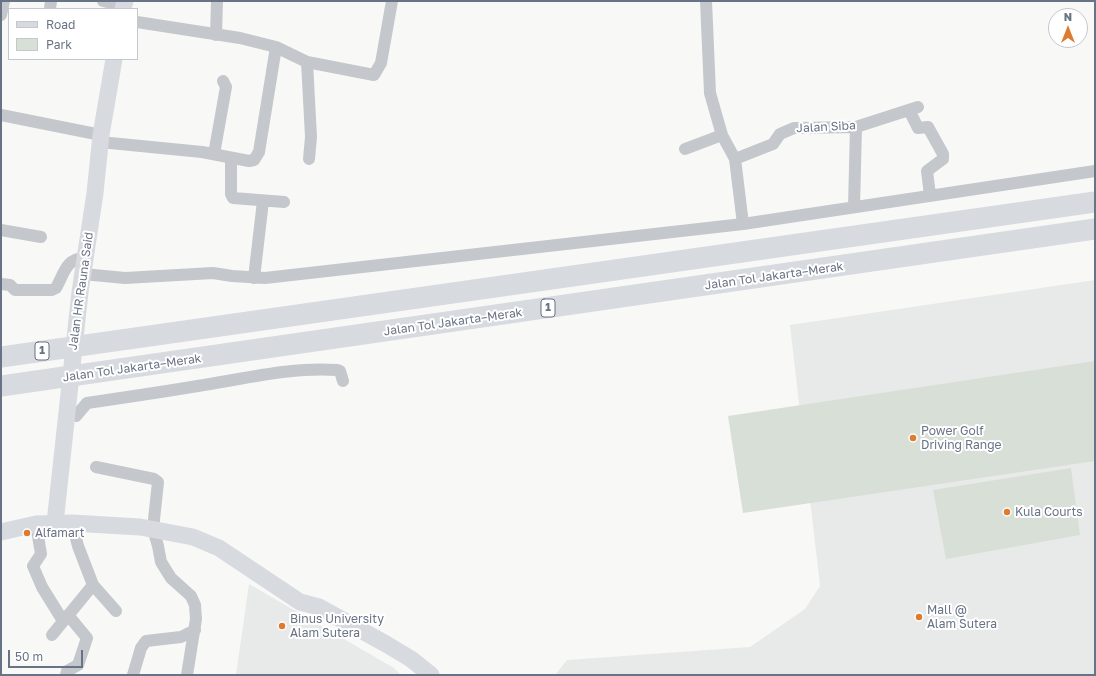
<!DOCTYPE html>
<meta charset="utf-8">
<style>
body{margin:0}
#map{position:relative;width:1096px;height:676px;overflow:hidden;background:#f8f8f6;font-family:"Golos Text",sans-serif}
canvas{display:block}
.frame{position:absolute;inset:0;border:2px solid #687385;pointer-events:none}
.legend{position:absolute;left:8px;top:8px;width:130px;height:52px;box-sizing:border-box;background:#fff;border:1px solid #c3c7ce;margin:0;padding:5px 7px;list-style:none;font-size:12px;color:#687385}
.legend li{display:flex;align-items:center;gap:8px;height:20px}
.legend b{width:20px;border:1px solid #c3c7ce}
.north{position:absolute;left:1048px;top:8px;width:40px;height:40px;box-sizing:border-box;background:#fff;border:1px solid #c3c7ce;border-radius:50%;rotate:0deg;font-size:11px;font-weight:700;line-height:16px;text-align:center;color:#687385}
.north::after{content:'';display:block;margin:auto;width:14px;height:18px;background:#dd7b31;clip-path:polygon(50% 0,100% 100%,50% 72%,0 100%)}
.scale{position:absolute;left:8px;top:650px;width:75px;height:18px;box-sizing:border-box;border:2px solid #687385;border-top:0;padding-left:5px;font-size:12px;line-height:14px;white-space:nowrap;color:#687385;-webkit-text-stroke:3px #fff;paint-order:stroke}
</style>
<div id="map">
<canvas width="1096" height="676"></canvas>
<div class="frame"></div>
<ul class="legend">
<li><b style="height:5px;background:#d7dadf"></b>Road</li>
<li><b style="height:11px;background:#d8dfd7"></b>Park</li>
</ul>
<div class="north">N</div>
<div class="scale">50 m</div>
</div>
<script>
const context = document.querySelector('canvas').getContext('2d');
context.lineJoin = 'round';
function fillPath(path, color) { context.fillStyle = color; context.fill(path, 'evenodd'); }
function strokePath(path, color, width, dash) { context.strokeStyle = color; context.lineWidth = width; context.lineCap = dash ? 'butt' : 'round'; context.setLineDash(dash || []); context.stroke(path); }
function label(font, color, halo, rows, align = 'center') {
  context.font = font + ' "Golos Text",sans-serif'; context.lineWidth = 4; context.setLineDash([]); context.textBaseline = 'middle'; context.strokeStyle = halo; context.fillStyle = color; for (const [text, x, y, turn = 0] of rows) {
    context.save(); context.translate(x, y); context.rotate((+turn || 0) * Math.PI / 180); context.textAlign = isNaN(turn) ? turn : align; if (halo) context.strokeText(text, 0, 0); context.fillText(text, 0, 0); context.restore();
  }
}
const built = new Path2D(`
 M1095 280V675H555L567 660 750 647 805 609 820 586 790 325Z
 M249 584 394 668 401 675H236Z`);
const green = new Path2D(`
 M1095 361V461L743 513 728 416Z
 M1071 468 1080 535 946 559 933 490Z`);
const street = new Path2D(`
 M103 1 124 6
 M706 1 710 93 722 135 735 159 743 224 1095 171
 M50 9 51 1
 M1 15 4 1
 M216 35 217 1
 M276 47 307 62 374 75 381 63 392 1
 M307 62 311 137 309 159
 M909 110 918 128 928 127 943 154V159L927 171 930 195
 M1 115 101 135
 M100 142 202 152 249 161 254 160 259 152 276 47 240 38 137 22
 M685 149 722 135
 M214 154 226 87 223 81
 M231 158V194L233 198 284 202
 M735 159 773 144 780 134 794 128 856 127 918 107
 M854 207 856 127
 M1 230 41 237
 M83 274 125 278 213 273 232 276 265 278 743 224
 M254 278 263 201
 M1 284 10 285 15 290H52L56 288C64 274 66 258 85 258
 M76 416 87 403C128 397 169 391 210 384 252 377 295 367 337 370L340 371 343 381
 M96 467 154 479 158 482 153 529 158 546 161 562 171 578 191 596 195 605 196 619 187 675
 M72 523 78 546 93 585
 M36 524 41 554 33 566 42 587 63 621
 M52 635 93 585 116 611
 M66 675 67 671 78 665 87 638 68 615
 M133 675 141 648 146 641 181 637 195 630`);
const secondary = new Path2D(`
 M123 9 125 1
 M55 523 80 292 95 193 101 135 114 59
 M1 532 36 524 72 523 140 527 193 537 219 548 300 602 319 607 386 644 411 659 431 675`);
const highway = new Path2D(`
 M1 357 1095 202
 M1 386 1095 229`);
const markers = [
 [913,438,4,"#dd7b31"],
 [1007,512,4,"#dd7b31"],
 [27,533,4,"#dd7b31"],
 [919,617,4,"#dd7b31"],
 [282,626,4,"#dd7b31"]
];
const shields = [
 [548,308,14],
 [42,351,14]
];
const shieldNames = [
 ["1",548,308],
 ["1",42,351]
];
const streetNames = [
 ["Jalan Siba",826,127,-3],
 ["Jalan Tol Jakarta–Merak",774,276,-8],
 ["Jalan HR Rauna Said",81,291,-82],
 ["Jalan Tol Jakarta–Merak",453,322,-8],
 ["Jalan Tol Jakarta–Merak",132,368,-8]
];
const poiNames = [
 ["Power Golf",921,431],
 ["Driving Range",921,445],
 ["Kula Courts",1015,512],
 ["Alfamart",35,533],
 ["Mall @",927,610],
 ["Alam Sutera",927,624],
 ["Binus University",290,619],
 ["Alam Sutera",290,633]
];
fillPath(built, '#e8e9e9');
fillPath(green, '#d8dfd7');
strokePath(street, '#c4c7cb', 12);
strokePath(secondary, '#d7dadf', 17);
strokePath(highway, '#d7dadf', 21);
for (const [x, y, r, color] of markers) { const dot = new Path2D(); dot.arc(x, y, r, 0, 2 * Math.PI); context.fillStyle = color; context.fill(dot); strokePath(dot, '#fff', 1.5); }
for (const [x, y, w] of shields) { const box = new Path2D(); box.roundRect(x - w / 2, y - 9, w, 18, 3); context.fillStyle = '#fff'; context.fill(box); strokePath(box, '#687385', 1); }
label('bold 11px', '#687385', null, shieldNames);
label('12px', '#687385', '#fff', streetNames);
label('12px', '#687385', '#fff', poiNames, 'left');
</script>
